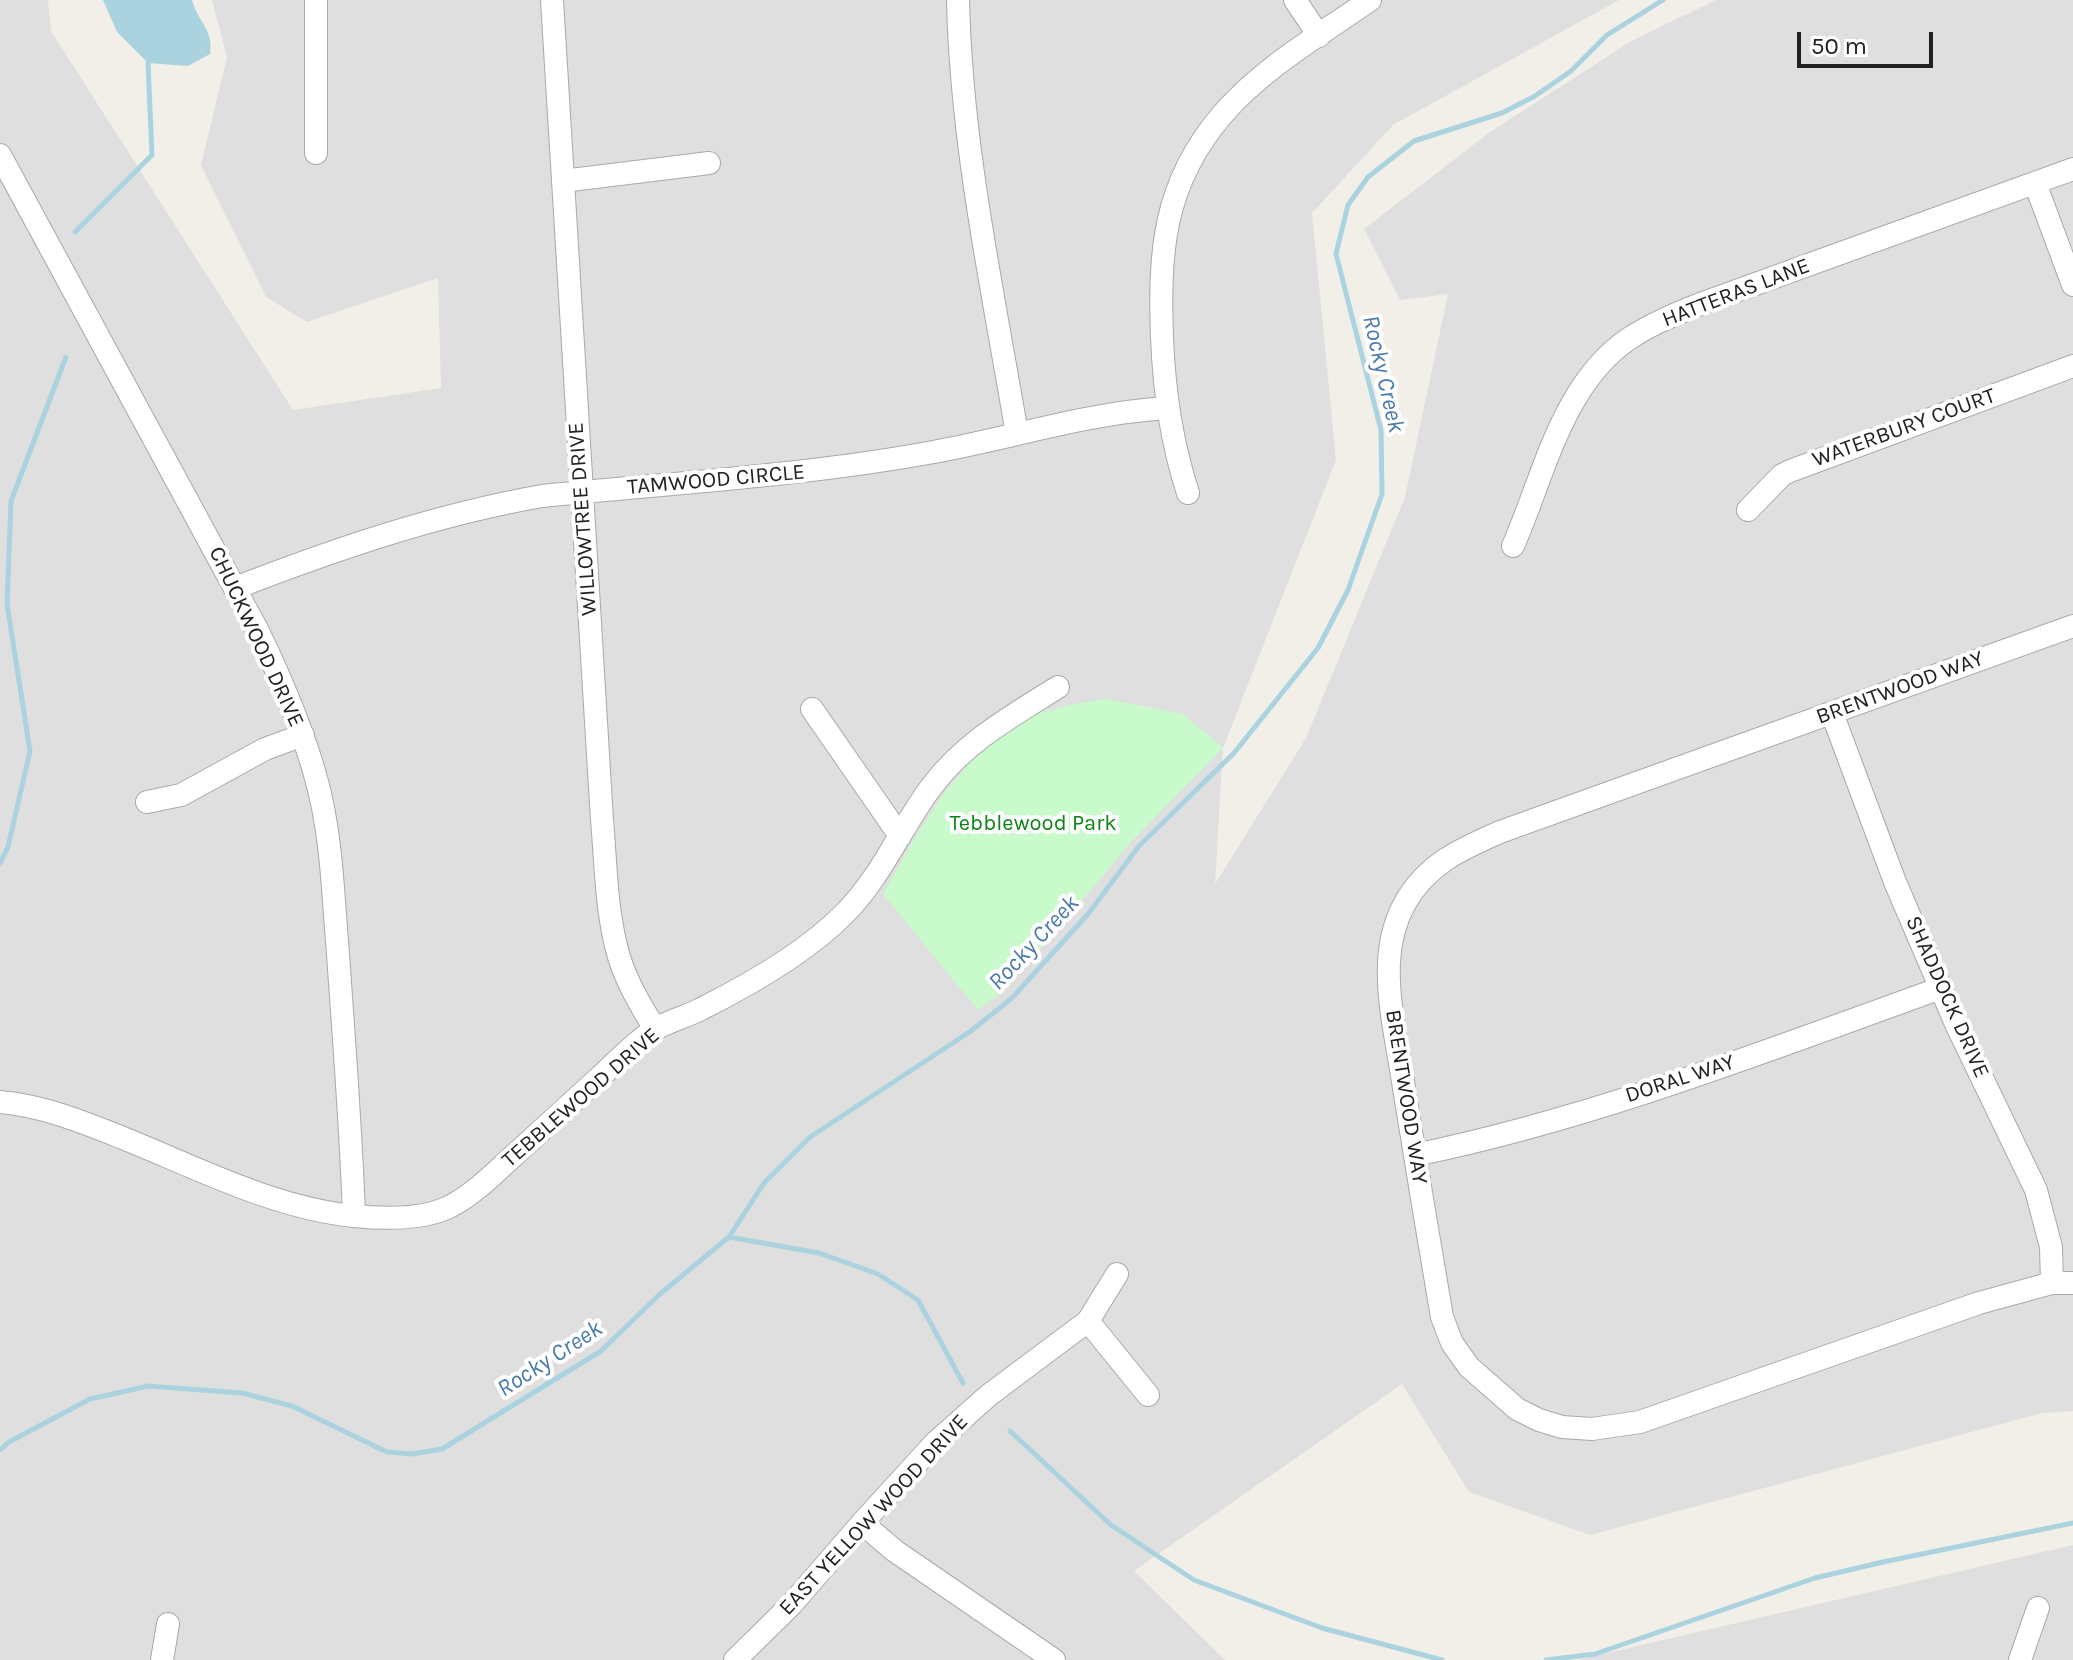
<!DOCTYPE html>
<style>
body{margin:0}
#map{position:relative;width:2073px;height:1660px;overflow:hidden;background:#f2efe9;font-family:Karla,sans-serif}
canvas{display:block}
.scale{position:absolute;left:1797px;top:32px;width:136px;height:36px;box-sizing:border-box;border:4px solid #222;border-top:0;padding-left:10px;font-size:24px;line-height:28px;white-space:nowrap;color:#222;-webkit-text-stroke:6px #fff;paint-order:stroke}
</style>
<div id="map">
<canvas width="2073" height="1660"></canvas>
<div class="scale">50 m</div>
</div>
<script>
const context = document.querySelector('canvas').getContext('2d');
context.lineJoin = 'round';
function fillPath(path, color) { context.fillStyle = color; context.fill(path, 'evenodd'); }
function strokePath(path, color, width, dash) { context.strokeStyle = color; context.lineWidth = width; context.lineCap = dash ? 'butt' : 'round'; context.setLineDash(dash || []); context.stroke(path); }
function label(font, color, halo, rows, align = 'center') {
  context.font = font + ' Karla,sans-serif'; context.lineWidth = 8; context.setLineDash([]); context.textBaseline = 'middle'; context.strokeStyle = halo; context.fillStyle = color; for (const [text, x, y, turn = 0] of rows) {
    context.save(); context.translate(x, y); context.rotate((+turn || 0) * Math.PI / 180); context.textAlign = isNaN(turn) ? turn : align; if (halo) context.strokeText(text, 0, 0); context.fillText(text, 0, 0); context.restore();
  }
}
const residential = new Path2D(`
 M0 0H48L51 31 293 410 441 388 438 278 307 322 266 297 201 165 227 57 212 0H1619L1393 125 1312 213 1336 460 1223 748 1215 884 1306 738 1405 497 1448 294 1400 300 1364 229 1490 132 1633 40 1716 0H2073V1411L2042 1413 1590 1535 1469 1492 1402 1384 1134 1571 1225 1660H0Z
 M2073 1545V1660H1577Z`);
const park = new Path2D(`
 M1106 699 1183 714 1223 748 1133 840 1009 986 978 1010 883 894C917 834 959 755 1022 721 1048 708 1077 703 1106 699Z`);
const water = new Path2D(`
 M103 0H192C198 22 214 30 210 54L188 66 148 63 117 32Z`);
const stream = new Path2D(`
 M75 232 152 155 148 63
 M0 863 8 847 30 751 7 604 11 501 66 357
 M729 1237 819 1253 878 1274 918 1300 963 1383
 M1010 1431 1111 1525 1194 1580 1322 1628 1442 1660
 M0 1450 9 1442 90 1399 148 1386 242 1393 292 1406 387 1452 412 1454 442 1449 601 1351 660 1294 729 1237 764 1183 810 1137 971 1031 1012 998 1088 914 1139 846 1234 753 1318 648 1348 590 1382 494 1381 430 1336 254 1348 205 1368 177 1414 141 1502 113 1535 96 1571 71 1607 35 1663 0
 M1546 1660 1595 1654 1815 1578 1883 1562 2073 1523`);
const minor = new Path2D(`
 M552 0 602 820C606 865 606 913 619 957 627 983 641 1006 655 1029
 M958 0C961 145 993 291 1017 434
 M1295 0 1319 36
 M316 153V0
 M0 155 258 631C281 679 302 727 316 778 332 835 333 896 338 954 344 1041 351 1129 354 1216
 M563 181 709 163
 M2035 183 2073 285
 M1188 493C1171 441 1164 391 1162 337 1159 252 1163 184 1222 115 1262 68 1320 35 1370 0
 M1748 510 1782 475 1790 471 2073 366
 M1513 546C1544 476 1562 383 1630 338 1653 323 1678 313 1703 303L2073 169
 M235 588C336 549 435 515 542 496 671 483 800 476 928 453 1008 439 1086 413 1167 408
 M2073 626 1500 832C1461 849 1427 864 1405 903 1395 921 1390 942 1389 962 1387 1003 1398 1047 1404 1088 1416 1164 1429 1241 1442 1317L1452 1343 1469 1367 1517 1409 1539 1420 1562 1427 1592 1429 1640 1422 1979 1303 2052 1283H2073
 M812 709 900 836
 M1832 713 1895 882 1956 1024 2036 1190 2051 1247 2052 1283
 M147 802 181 795 265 749 303 735
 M0 1102C44 1106 83 1122 123 1138 197 1168 274 1208 354 1216 384 1219 422 1220 449 1207 472 1195 492 1176 510 1159 540 1132 570 1104 600 1077 617 1061 634 1043 654 1030 668 1021 686 1017 701 1009 749 985 808 951 845 913 882 876 901 827 932 786 965 742 1012 716 1058 687
 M1415 1155C1595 1118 1768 1050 1941 988
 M1088 1321 1148 1395
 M862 1523 895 1551 1054 1660
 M162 1660 168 1624
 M735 1660 791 1605 862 1523 935 1443 989 1395 1088 1321 1117 1274
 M2020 1660 2038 1608`);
const streetNames = [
 ["HATTERAS LANE",1736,293,-21],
 ["WATERBURY COURT",1904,428,-20],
 ["TAMWOOD CIRCLE",716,480,-5],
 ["WILLOWTREE DRIVE",583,519,-94],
 ["CHUCKWOOD DRIVE",256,637,65],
 ["BRENTWOOD WAY",1900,688,-20],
 ["SHADDOCK DRIVE",1947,997,66],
 ["DORAL WAY",1680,1079,-18],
 ["BRENTWOOD WAY",1406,1097,81],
 ["TEBBLEWOOD DRIVE",581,1098,-41],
 ["EAST YELLOW WOOD DRIVE",874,1515,-47]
];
const parkNames = [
 ["Tebblewood Park",1033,824]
];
const waterNames = [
 ["Rocky Creek",1383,374,77],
 ["Rocky Creek",1034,943,-47],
 ["Rocky Creek",550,1359,-33]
];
fillPath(residential, '#e0dfdf');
fillPath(park, '#c8facc');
fillPath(water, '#aad3df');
strokePath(stream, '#aad3df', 5);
strokePath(minor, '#a9a9a9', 24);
strokePath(minor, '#fff', 22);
label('22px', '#222', '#fff', streetNames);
label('22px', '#0c8416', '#fff', parkNames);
label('italic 24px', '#4a7aab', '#fff', waterNames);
</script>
